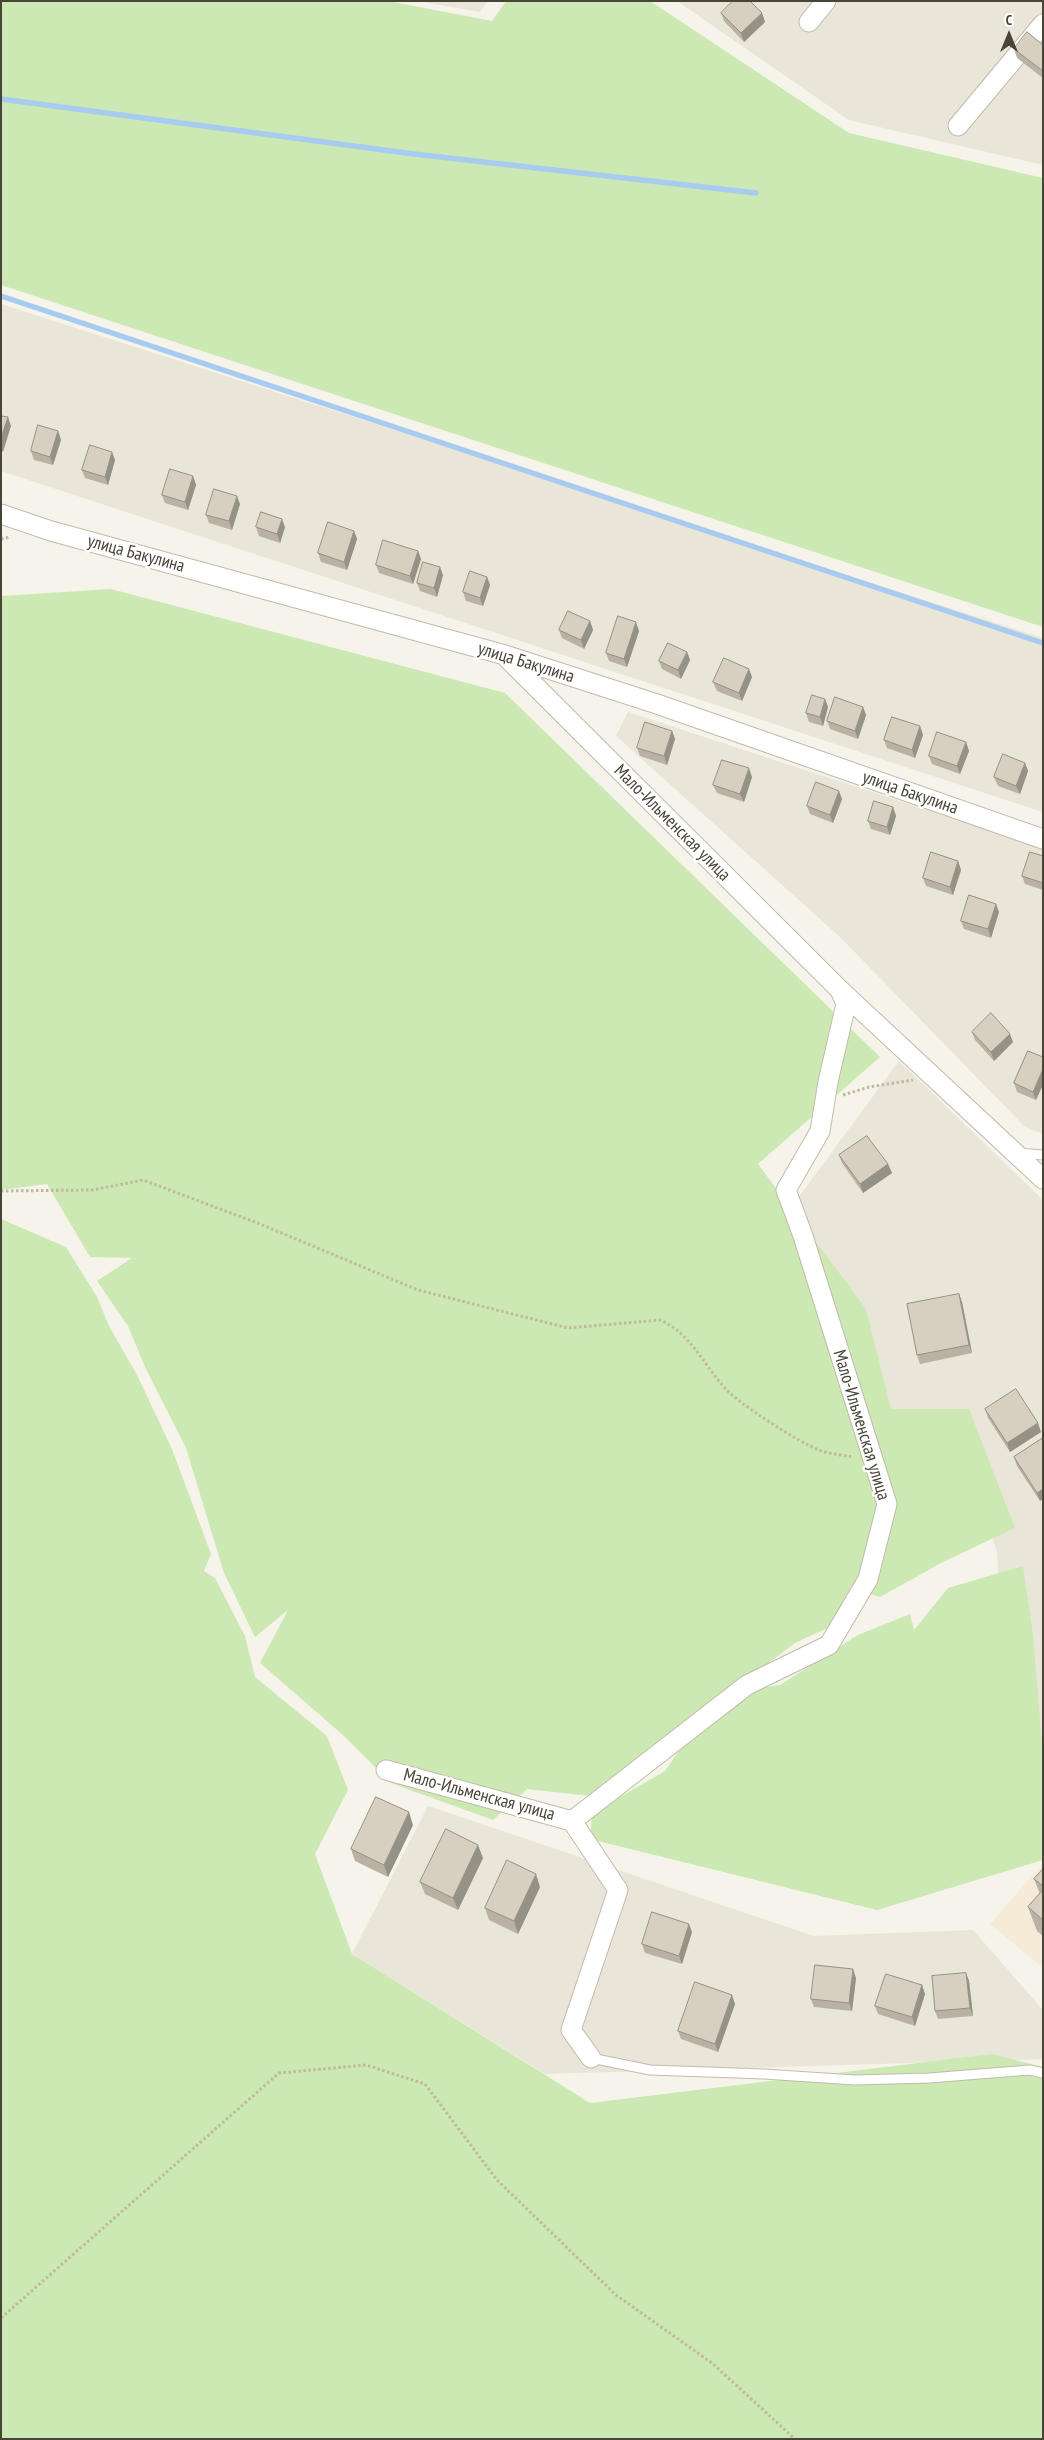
<!DOCTYPE html>
<meta charset="utf-8">
<style>
body{margin:0}
#map{position:relative;width:1044px;height:2440px;overflow:hidden;background:#f5f3ea;font-family:"PT Sans Narrow",sans-serif}
canvas{display:block}
.frame{position:absolute;inset:0;border:2px solid #494438;pointer-events:none}
.north{position:absolute;left:984px;top:10px;width:50px;height:50px;-webkit-text-stroke:4px #fff;paint-order:stroke;rotate:0deg;font-size:14px;font-weight:700;line-height:20px;text-align:center;color:#494438}
.north::after{content:'';display:block;margin:auto;width:18px;height:22px;background:#494438;clip-path:polygon(50% 0,100% 100%,50% 72%,0 100%)}
</style>
<div id="map">
<canvas width="1044" height="2440"></canvas>
<div class="frame"></div>
<div class="north">С</div>
</div>
<script>
const context = document.querySelector('canvas').getContext('2d');
context.lineJoin = 'round';
function fillPath(path, color) { context.fillStyle = color; context.fill(path, 'evenodd'); }
function strokePath(path, color, width, dash) { context.strokeStyle = color; context.lineWidth = width; context.lineCap = dash ? 'butt' : 'round'; context.setLineDash(dash || []); context.stroke(path); }
function label(font, color, halo, rows, align = 'center') {
  context.font = font + ' "PT Sans Narrow",sans-serif'; context.lineWidth = 5; context.setLineDash([]); context.textBaseline = 'middle'; context.strokeStyle = halo; context.fillStyle = color; for (const [text, x, y, turn = 0] of rows) {
    context.save(); context.translate(x, y); context.rotate((+turn || 0) * Math.PI / 180); context.textAlign = isNaN(turn) ? turn : align; if (halo) context.strokeText(text, 0, 0); context.fillText(text, 0, 0); context.restore();
  }
}
const residential = new Path2D(`
 M417 1H488L480 12Z
 M677 1H1043V165L849 120Z
 M1 304 1043 638V812L1 471Z
 M628 712 1043 848V1134L1025 1127 839 936 616 736Z
 M899 1061 1043 1200V1846L1015 1848 997 1552 955 1421 888 1457 848 1321 798 1198Z
 M428 1806 814 1936 973 1930 1043 2010V2059L545 2074 352 1954Z`);
const commercial = new Path2D(`
 M1043 1863V1968L990 1924Z`);
const green = new Path2D(`
 M1 1H388L492 21 506 1H650L849 133 1043 178V627L1 285Z
 M111 589 505 693 880 1057 758 1164 866 1309 891 1409H969L1015 1528 943 1562 880 1597 857 1590 849 1618 795 1643 728 1693 780 1685 858 1635 910 1614 914 1630 948 1588 1023 1566 1033 1635 1043 1756V1860L877 1910 590 1839 593 1804 620 1797 665 1771 710 1704 591 1796 527 1789 493 1820 391 1783 343 1735 260 1663 288 1610 255 1637 224 1573 186 1448 145 1367 128 1326 97 1281 132 1258 90 1257 47 1184 1 1190V596Z
 M1 1219 66 1247 97 1297 109 1326 137 1375 172 1449 211 1554 204 1571 215 1578 245 1636 255 1677 327 1736 348 1790 315 1854 352 1954 590 2103 992 2054 1043 2067V2439H1Z`);
const stream = new Path2D(`
 M1 99 414 154 756 193
 M1 296 1043 643`);
const path = new Path2D(`
 M1 539 11 537
 M843 1095 869 1087 913 1080
 M1 1191 92 1190 143 1180 260 1224 418 1290 568 1328 660 1320C692 1334 703 1365 726 1389 739 1404 800 1443 819 1450 829 1454 842 1455 853 1457
 M1 2318 279 2073 366 2065 425 2084 497 2180 616 2295 712 2363 795 2439`);
const lane = new Path2D(`
 M1019 1153 1043 1155
 M591 2058 650 2070 764 2074 855 2080 929 2078 1030 2070 1043 2073`);
const street = new Path2D(`
 M809 22 826 1
 M958 126 1043 24
 M1 514 51 531 505 655 657 704 1043 839
 M507 658 840 990 1043 1179
 M386 1770 572 1821
 M591 2058 571 2030 618 1890 572 1821 747 1685 829 1645 868 1579 887 1504 803 1236 786 1190 820 1131 828 1082 846 1004 840 990`);
const wall = new Path2D(`
 M721 13H762L765 22 744 42 724 21Z
 M1043 45V78L1017 58 1014 49Z
 M58 431 61 440 53 465 34 460 31 451Z
 M112 452 115 460 108 485 85 478 82 470Z
 M193 476 196 485 188 510 165 503 162 495Z
 M240 504 232 530 209 523 206 515Z
 M256 527H285L280 543 259 536Z
 M354 531 357 539 347 570 321 562 318 553Z
 M418 551 421 559 413 584 379 573 376 565Z
 M443 575 437 597 420 591 417 583Z
 M487 577 490 585 483 606 466 601 463 592Z
 M590 621 593 630 584 649 562 638 559 630Z
 M639 631 627 667 609 661 606 653Z
 M687 652 690 660 681 679 662 669 659 661Z
 M752 677 742 701 717 691 713 682Z
 M825 699 828 707 823 726 809 722 806 713Z
 M863 707 866 715 858 739 830 729 827 721Z
 M920 726 923 735 915 758 887 748 884 740Z
 M672 731 675 739 667 765 640 756 637 748Z
 M966 742 969 751 960 774 932 764 929 756Z
 M1025 763 1028 771 1020 794 998 786 994 777Z
 M752 777 744 802 717 793 713 785Z
 M842 799 833 823 810 814 807 806Z
 M893 807 896 816 890 835 871 829 868 821Z
 M1043 856V890L1025 884 1022 876Z
 M958 861 961 870 953 895 926 886 923 878Z
 M999 912 991 938 964 929 961 921Z
 M972 1032 1013 1042 994 1061 975 1040Z
 M1028 1051 1036 1100 1017 1092 1014 1083Z
 M839 1155 888 1164 892 1173 863 1193 842 1163Z
 M959 1294 962 1302 972 1353 920 1364 917 1355Z
 M985 1409 1041 1432 1010 1452 988 1418Z
 M1043 1438 1040 1501 1017 1466 1014 1457Z
 M413 1825 388 1877 355 1861 351 1849Z
 M483 1858 458 1910 425 1894 420 1882Z
 M1043 1869V1936L1037 1931 1028 1907 1040 1894 1034 1879Z
 M540 1887 518 1934 489 1920 485 1908Z
 M692 1932 682 1964 645 1953 642 1944Z
 M966 1973 969 1981 973 2016 938 2019 935 2011Z
 M856 1978 852 2011 814 2007 811 1999Z
 M922 1985 925 1994 915 2026 878 2014 875 2006Z
 M735 2004 718 2052 681 2039 678 2031Z`);
const shadedWall = new Path2D(`
 M762 13 765 22 744 42 741 33Z
 M8 417 11 426 3 452 1 449V438Z
 M58 431 61 440 53 465 50 457Z
 M112 452 115 460 108 485 105 477Z
 M193 476 196 485 188 510 185 502Z
 M237 496 240 504 232 530 229 521Z
 M282 519 285 527 280 543 277 534Z
 M354 531 357 539 347 570 344 562Z
 M418 551 421 559 413 584 410 576Z
 M440 567 443 575 437 597 434 588Z
 M487 577 490 585 483 606 480 598Z
 M590 621 593 630 584 649 581 640Z
 M636 622 639 631 627 667 624 659Z
 M687 652 690 660 681 679 678 670Z
 M749 669 752 677 742 701 739 693Z
 M825 699 828 707 823 726 820 717Z
 M863 707 866 715 858 739 855 731Z
 M920 726 923 735 915 758 912 750Z
 M672 731 675 739 667 765 664 756Z
 M966 742 969 751 960 774 957 766Z
 M1025 763 1028 771 1020 794 1016 786Z
 M749 768 752 777 744 802 740 794Z
 M839 791 842 799 833 823 830 815Z
 M893 807 896 816 890 835 887 827Z
 M958 861 961 870 953 895 950 887Z
 M996 904 999 912 991 938 988 929Z
 M1010 1034 1013 1042 994 1061 991 1052Z
 M1043 1069V1085L1036 1100 1033 1092Z
 M888 1164 892 1173 863 1193 860 1184Z
 M959 1294 962 1302 972 1353 969 1345Z
 M1038 1423 1041 1432 1010 1452 1007 1443Z
 M1043 1489V1499L1040 1501 1037 1493Z
 M409 1812 413 1825 388 1877 384 1865Z
 M478 1845 483 1858 458 1910 453 1898Z
 M536 1874 540 1887 518 1934 514 1921Z
 M689 1924 692 1932 682 1964 679 1956Z
 M853 1969 856 1978 852 2011 849 2003Z
 M966 1973 969 1981 973 2016 970 2008Z
 M922 1985 925 1994 915 2026 912 2017Z
 M732 1995 735 2004 718 2052 715 2044Z`);
const building = new Path2D(`
 M733 1H750L762 13 741 33 721 13Z
 M1027 32 1043 45V71L1014 49Z
 M1 416 8 417 1 438Z
 M38 425 58 431 50 457 31 451Z
 M90 445 112 452 105 477 82 470Z
 M170 469 193 476 185 502 162 495Z
 M214 489 237 496 229 521 206 515Z
 M261 512 282 519 277 534 256 527Z
 M328 522 354 531 344 562 318 553Z
 M383 540 418 551 410 576 376 565Z
 M423 562 440 567 434 588 417 583Z
 M470 571 487 577 480 598 463 592Z
 M568 611 590 621 581 640 559 630Z
 M618 616 636 622 624 659 606 653Z
 M668 643 687 652 678 670 659 661Z
 M724 658 749 669 739 693 713 682Z
 M812 695 825 699 820 717 806 713Z
 M835 697 863 707 855 731 827 721Z
 M892 717 920 726 912 750 884 740Z
 M645 722 672 731 664 756 637 748Z
 M937 732 966 742 957 766 929 756Z
 M1003 754 1025 763 1016 786 994 777Z
 M722 760 749 768 740 794 713 785Z
 M816 782 839 791 830 815 807 806Z
 M874 801 893 807 887 827 868 821Z
 M931 852 958 861 950 887 923 878Z
 M1030 852 1043 856V883L1022 876Z
 M969 895 996 904 988 929 961 921Z
 M991 1013 1010 1034 991 1052 972 1032Z
 M1028 1051 1043 1057V1069L1033 1092 1014 1083Z
 M867 1136 888 1164 860 1184 839 1155Z
 M959 1294 969 1345 917 1355 907 1304Z
 M1016 1389 1038 1423 1007 1443 985 1409Z
 M1043 1438V1489L1037 1493 1014 1457Z
 M376 1797 409 1812 384 1865 351 1849Z
 M446 1829 478 1845 453 1898 420 1882Z
 M507 1860 536 1874 514 1921 485 1908Z
 M1043 1869V1886L1034 1879Z
 M1043 1890V1920L1028 1907Z
 M652 1912 689 1924 679 1956 642 1944Z
 M815 1965 853 1969 849 2003 811 1999Z
 M966 1973 970 2008 935 2011 932 1976Z
 M886 1974 922 1985 912 2017 875 2006Z
 M695 1982 732 1995 715 2044 678 2031Z`);
const streetNames = [
 ["улица Бакулина",136,554,15],
 ["улица Бакулина",526,663,17],
 ["улица Бакулина",910,793,19],
 ["Мало-Ильменская улица",672,823,45],
 ["Мало-Ильменская улица",861,1425,73],
 ["Мало-Ильменская улица",479,1795,15]
];
fillPath(residential, '#e9e5d8');
fillPath(commercial, '#f6ebd6');
fillPath(green, '#cce9b3');
strokePath(stream, '#a7ccf0', 5.5);
strokePath(lane, '#c1bbac', 11);
strokePath(street, '#c1bbac', 21);
strokePath(path, '#c2b89e', 3, [2.5, 2.5]);
strokePath(lane, '#fff', 9);
strokePath(street, '#fff', 19);
fillPath(wall, '#b9b2a4');
fillPath(shadedWall, '#969186');
fillPath(building, '#d7cfbf');
strokePath(building, '#969186', 1);
label('18px', '#494438', '#fff', streetNames);
</script>
